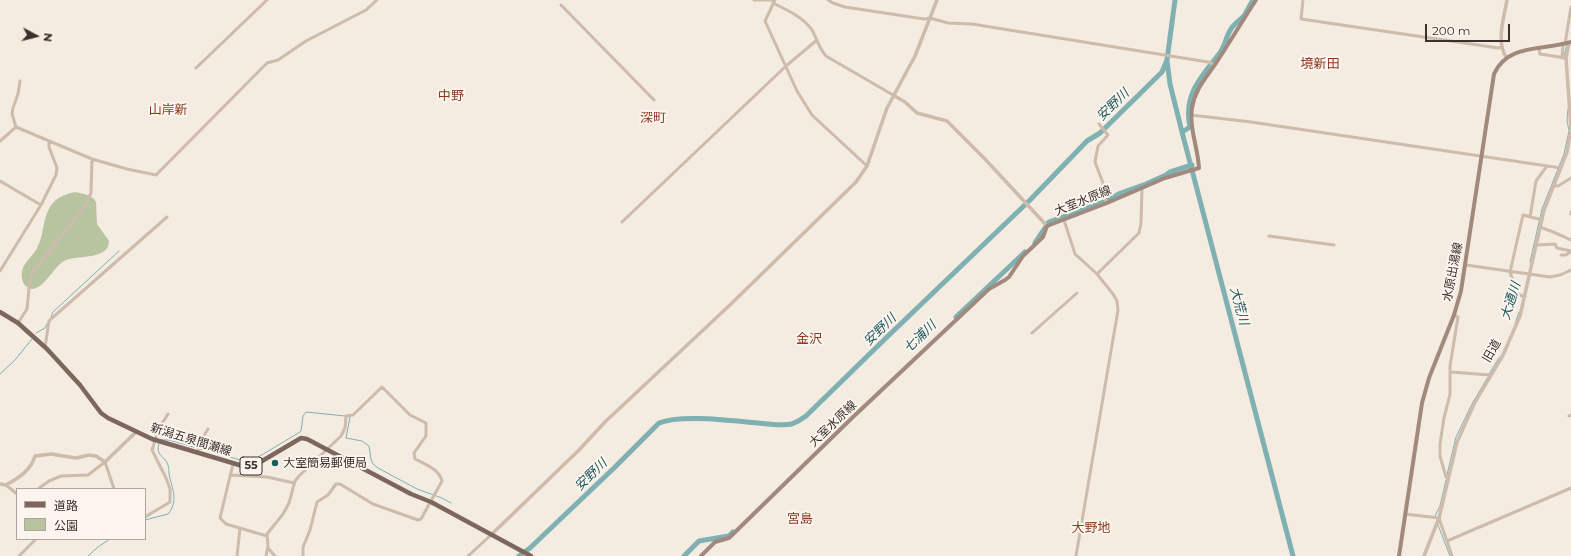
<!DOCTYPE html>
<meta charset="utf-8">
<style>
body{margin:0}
#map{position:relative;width:1571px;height:556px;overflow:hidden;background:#f4ebe1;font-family:Montserrat,"Noto Sans JP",sans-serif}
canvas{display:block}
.legend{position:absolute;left:16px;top:488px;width:130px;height:52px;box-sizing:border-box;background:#fbf5ee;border:1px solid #aea6a0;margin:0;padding:5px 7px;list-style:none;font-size:12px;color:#3b302b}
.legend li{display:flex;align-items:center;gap:8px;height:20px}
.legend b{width:20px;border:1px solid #aea6a0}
.north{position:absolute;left:16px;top:16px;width:40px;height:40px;-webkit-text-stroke:3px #fbf5ee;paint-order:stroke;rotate:97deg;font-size:11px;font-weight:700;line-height:16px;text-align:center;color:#3b302b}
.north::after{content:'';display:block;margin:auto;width:14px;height:18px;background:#3b302b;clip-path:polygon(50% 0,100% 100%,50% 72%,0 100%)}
.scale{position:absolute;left:1425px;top:24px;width:85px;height:18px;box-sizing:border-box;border:2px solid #3b302b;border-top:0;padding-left:5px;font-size:12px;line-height:14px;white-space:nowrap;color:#3b302b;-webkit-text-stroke:3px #fbf5ee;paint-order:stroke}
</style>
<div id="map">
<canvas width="1571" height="556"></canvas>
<ul class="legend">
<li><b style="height:5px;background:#7d675c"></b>道路</li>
<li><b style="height:11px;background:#b8c4a0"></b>公園</li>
</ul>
<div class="north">N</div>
<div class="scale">200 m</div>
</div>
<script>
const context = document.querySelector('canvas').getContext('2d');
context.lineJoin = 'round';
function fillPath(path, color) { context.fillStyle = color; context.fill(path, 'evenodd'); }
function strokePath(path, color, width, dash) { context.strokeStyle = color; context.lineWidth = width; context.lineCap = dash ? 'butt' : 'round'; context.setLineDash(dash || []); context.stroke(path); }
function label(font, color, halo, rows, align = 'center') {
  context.font = font + ' Montserrat,"Noto Sans JP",sans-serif'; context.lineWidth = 4; context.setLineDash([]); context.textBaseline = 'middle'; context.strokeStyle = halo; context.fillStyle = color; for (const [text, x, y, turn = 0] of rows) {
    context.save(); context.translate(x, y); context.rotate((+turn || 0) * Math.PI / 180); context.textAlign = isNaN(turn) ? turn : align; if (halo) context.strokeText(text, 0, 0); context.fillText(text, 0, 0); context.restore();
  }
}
const green = new Path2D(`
 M75 192C83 194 91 194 96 202L97 224 109 241C109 260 79 255 66 260 54 264 41 297 27 287 22 284 21 276 22 271 24 262 33 256 37 248 45 234 42 215 53 203 59 196 67 194 75 192Z`);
const stream = new Path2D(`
 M1564 56 1567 44
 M1530 262 1542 209 1564 154 1569 131 1567 120 1568 109
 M51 317 53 312 119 251
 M1515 324 1519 312
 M36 333 45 328 47 324
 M0 374 15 360 32 339
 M1489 374 1499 358
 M350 417 346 438 362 441 369 446 371 459 373 464 378 468 417 489 442 498 451 503
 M160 440H169L197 448
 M200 449 248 462 255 459 300 432 301 431 303 416 306 412 345 416
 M1447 475 1456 437 1473 402 1488 377
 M1435 516 1440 506 1446 480
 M145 520 168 514C179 501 172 489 169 474 169 471 169 468 168 465 164 454 155 457 159 443
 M1438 525 1450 556
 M88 556 98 547 110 539`);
const river = new Path2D(`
 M1167 61 1170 84 1182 132 1293 556
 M1182 132 1190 127C1183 95 1201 77 1219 54 1225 47 1226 36 1231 29 1234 24 1240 20 1244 16 1247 11 1250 5 1253 0
 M1035 243 1049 222 1103 202 1121 193 1146 184 1166 175 1170 172 1192 165
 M956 317 1025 252
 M519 556 530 548 614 468 659 423C681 414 733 421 758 423 768 424 782 426 792 424 797 422 802 419 806 416L887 337 1030 200 1087 141 1100 133 1162 72 1167 60 1175 0
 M684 556 699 541 729 536 733 532`);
const minor = new Path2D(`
 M754 0H775
 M775 0 765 21 797 91 812 115 867 166
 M828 0 833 3 845 7 924 19 930 18 948 23 972 24 1208 62 1215 65
 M1303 0 1301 19 1478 45 1498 48 1502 47
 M773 3C787 10 803 17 812 30 817 39 819 48 826 56L893 95
 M561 5 654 100
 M1565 44 1571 7
 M1539 49 1540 54 1566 58
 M1562 58 1563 45
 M196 68 267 0
 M1191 115 1251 122 1561 168
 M1099 124 1108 135 1098 146 1095 162 1106 191 1104 197 1107 203
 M16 127 92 159 127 169 156 175 267 63 278 60 306 41 366 10 377 0
 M16 127 12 114 13 108 18 94 20 81
 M0 141 16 127
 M0 181 41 205
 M1553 186H1558L1571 178
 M1571 212V214
 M1530 217 1536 181 1547 166
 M1064 220 1075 254 1097 274 1113 294 1117 301 1118 310 1076 556
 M622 222 786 66 817 40
 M1540 227C1552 231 1560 235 1571 240
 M1269 236 1334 245
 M1536 245 1555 244 1557 248 1571 251
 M1561 255H1566L1570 252
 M1466 265 1550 277 1560 275 1571 270
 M0 271 41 205 56 175 57 168 49 147V141
 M1097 274 1139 233 1141 223 1142 188
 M1525 297 1517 294 1510 272 1523 215 1542 220
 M18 323 27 309 30 279 33 272 84 207 91 193 92 159
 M1032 333 1077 293
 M881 334 882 335
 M45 347 49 321 51 319 167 217
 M1451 372 1490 375
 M1569 416 1571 415
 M197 453 202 439 208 429
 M233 464 220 518 226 524 267 536
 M230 475 267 477 294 483
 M1448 479 1446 477 1440 456V444L1444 418 1450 394V366L1458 317 1454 315
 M6 485 17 494
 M38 489 49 481 61 476 88 475 105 462 114 489
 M1405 514 1439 518 1452 556
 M145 517 170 502V489L166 478 152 450 159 428 168 414
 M1447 541 1571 488
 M268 548 275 556
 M19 556 36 539
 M237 556 240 528
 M266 556 268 546 267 534 283 514 289 503 295 481 299 476 341 436 345 428 346 416 353 415 382 387 410 415 426 423V436L414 453 415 459C425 464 439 469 442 481L421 519 418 520 373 504 340 484H336L328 495 317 502 310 530 303 547V556
 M468 556 491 535`);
const tertiary = new Path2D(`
 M1569 43 1566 58 1571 129
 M1506 57C1496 41 1504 17 1507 0
 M893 95 905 102 917 113 947 121 985 159 1047 226
 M0 484 6 485C19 478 31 470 35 456L51 454 76 458 89 455 96 456 105 462 136 432
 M491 535 579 450 605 422 732 303 856 182 867 166 887 108 915 56 937 0
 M1424 556 1439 518 1457 442 1475 402 1503 355 1520 316 1544 210 1567 152 1571 129`);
const secondary = new Path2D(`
 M701 556 715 542 729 538 853 417 989 289 1005 280 1009 277 1023 256 1043 237 1047 226 1107 203 1165 178 1199 168C1198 148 1189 128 1192 108 1195 88 1208 76 1218 60 1231 40 1243 20 1256 0
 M1399 556 1422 403 1429 378 1454 315 1461 291 1494 74C1508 43 1543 51 1571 42`);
const primary = new Path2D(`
 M0 312 18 323 47 349 80 385 101 413 108 418 152 439 246 467 257 464 301 438 307 439 411 494 431 502 531 556`);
const markers = [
 [275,463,4,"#1f5a5e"]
];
const shields = [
 [251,466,22]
];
const shieldNames = [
 ["55",251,466]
];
const streetNames = [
 ["大室水原線",1083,201,-22],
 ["水原出湯線",1453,272,-79],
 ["旧道",1492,351,-60],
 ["大室水原線",833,424,-44],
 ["新潟五泉間瀬線",191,440,17]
];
const poiNames = [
 ["大室簡易郵便局",283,463]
];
const neighbourhoodNames = [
 ["境新田",1320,64],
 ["中野",451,96],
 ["山岸新",168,110],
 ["深町",653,118],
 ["金沢",809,339],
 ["宮島",800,519],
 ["大野地",1091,528]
];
const waterNames = [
 ["安野川",1113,105,-44],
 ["大通川",1511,301,-73],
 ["大荒川",1239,306,75],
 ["安野川",880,330,-44],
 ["七浦川",920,337,-44],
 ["安野川",591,475,-44]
];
fillPath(green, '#b8c4a0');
strokePath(stream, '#7fb0b2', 1);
strokePath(river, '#7fb0b2', 5);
strokePath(minor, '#cdbbac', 3);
strokePath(tertiary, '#cdbbac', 3.5);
strokePath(secondary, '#a18a7d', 4);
strokePath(primary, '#7d675c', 4.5);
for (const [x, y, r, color] of markers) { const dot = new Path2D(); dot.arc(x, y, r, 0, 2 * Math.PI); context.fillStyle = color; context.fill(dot); strokePath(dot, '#fbf5ee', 1.5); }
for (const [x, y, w] of shields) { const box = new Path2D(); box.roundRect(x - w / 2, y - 9, w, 18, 3); context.fillStyle = '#fbf5ee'; context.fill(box); strokePath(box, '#3b302b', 1); }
label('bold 11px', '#3b302b', null, shieldNames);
label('12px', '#3b302b', '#fbf5ee', streetNames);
label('12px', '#3b302b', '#fbf5ee', poiNames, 'left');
label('13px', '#8c3b22', '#fbf5ee', neighbourhoodNames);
label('italic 13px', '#1f5a5e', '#fbf5ee', waterNames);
</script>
